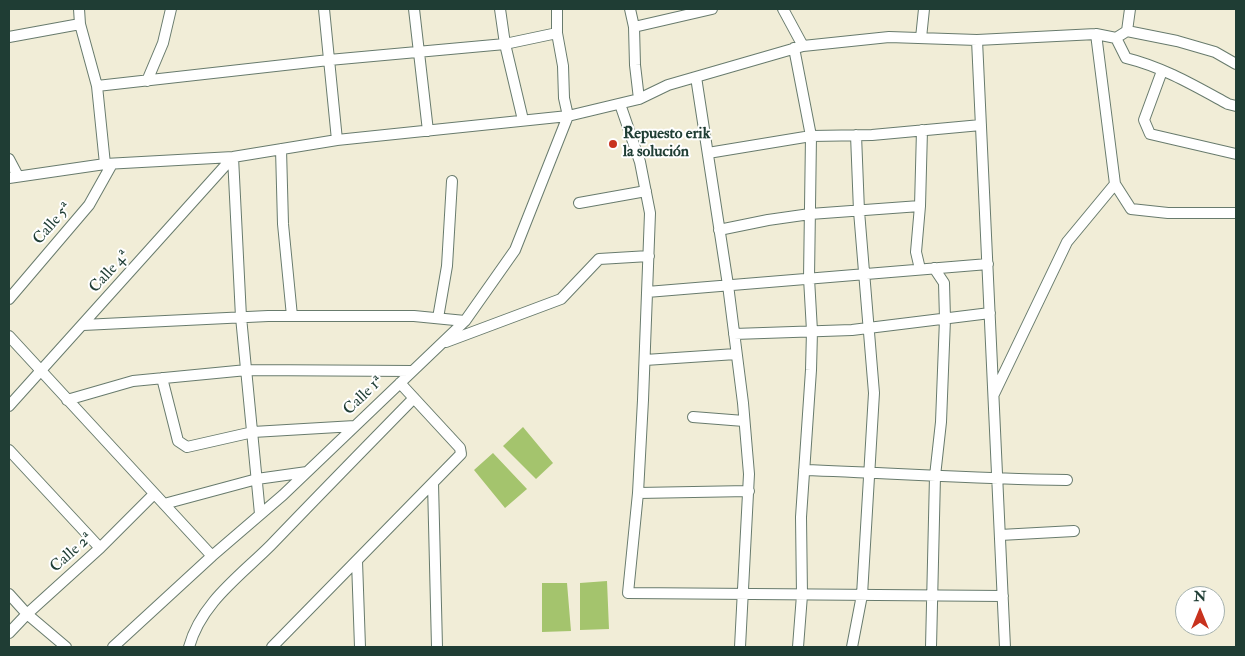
<!DOCTYPE html>
<meta charset="utf-8">
<style>
body{margin:0}
#map{position:relative;width:1245px;height:656px;overflow:hidden;background:#f1edd7;font-family:"IM FELL Double Pica",serif}
canvas{display:block}
.frame{position:absolute;inset:0;border:10px solid #1f3d34;pointer-events:none}
.north{position:absolute;left:1175px;top:586px;width:50px;height:50px;box-sizing:border-box;background:#fff;border:1px solid #a5b1ae;border-radius:50%;rotate:0deg;font-size:14px;font-weight:700;line-height:20px;text-align:center;color:#1f3d34}
.north::after{content:'';display:block;margin:auto;width:18px;height:22px;background:#c8321e;clip-path:polygon(50% 0,100% 100%,50% 72%,0 100%)}
</style>
<div id="map">
<canvas width="1245" height="656"></canvas>
<div class="frame"></div>
<div class="north">N</div>
</div>
<script>
const context = document.querySelector('canvas').getContext('2d');
context.lineJoin = 'round';
function fillPath(path, color) { context.fillStyle = color; context.fill(path, 'evenodd'); }
function strokePath(path, color, width, dash) { context.strokeStyle = color; context.lineWidth = width; context.lineCap = dash ? 'butt' : 'round'; context.setLineDash(dash || []); context.stroke(path); }
function label(font, color, halo, rows, align = 'center') {
  context.font = font + ' "IM FELL Double Pica",serif'; context.lineWidth = 4; context.setLineDash([]); context.textBaseline = 'middle'; context.strokeStyle = halo; context.fillStyle = color; for (const [text, x, y, turn = 0] of rows) {
    context.save(); context.translate(x, y); context.rotate((+turn || 0) * Math.PI / 180); context.textAlign = isNaN(turn) ? turn : align; if (halo) context.strokeText(text, 0, 0); context.fillText(text, 0, 0); context.restore();
  }
}
const green = new Path2D(`
 M523 427 553 463 536 479 503 446Z
 M493 453 527 489 505 508 474 470Z
 M607 581 609 629 580 630V583Z
 M542 583H567L571 631 542 632Z`);
const street = new Path2D(`
 M79 9 80 24 97 86 105 164
 M324 9 337 140
 M414 9 428 131
 M500 9 505 44 523 120
 M630 9 634 27
 M783 9 803 46
 M1127 31 1177 41 1215 52 1236 64
 M1096 34 1115 184 1131 209 1168 213H1236
 M9 37 80 24
 M921 38 924 9
 M1116 38 1126 58C1163 67 1195 86 1228 104L1236 106
 M977 40 1005 647
 M794 48 811 136 809 278 812 331 811 370 801 517 802 595 798 647
 M1162 71 1144 120 1150 134 1236 154
 M696 77 728 285 743 403 749 474 740 647
 M147 81 163 43 171 9
 M97 86 329 60 505 44 557 33
 M639 99 635 65 634 27 712 9
 M620 104 640 162 650 213 643 400 638 493 628 593 1003 596
 M281 149 283 224 292 316
 M708 153 811 136 872 135 981 125
 M233 157 241 317 260 514
 M9 159 18 176
 M9 178 105 164 233 157 337 140 568 116 639 99 668 85 803 46 889 37 977 40 1096 34 1116 38 1127 31 1130 9
 M579 203 646 191
 M719 230 768 220 810 214 920 206
 M920 269 916 252 920 206 922 130
 M647 292 988 264
 M9 299 89 205 112 164
 M438 318 447 266 452 181
 M83 325 268 316H414L465 321
 M734 334 852 330 990 313
 M9 336 212 556
 M446 342 561 299 599 259 649 256
 M645 360 736 354
 M162 378 178 441 187 447 253 432 355 426
 M994 394 1067 242 1115 184
 M67 400 133 381 247 370 412 371
 M9 406 233 157
 M693 417 744 421
 M9 450 100 548
 M804 470C892 473 979 479 1067 480
 M433 483 437 647
 M638 493 749 491
 M164 504 257 479 307 472
 M1000 535 1074 531
 M357 561 360 647
 M9 594 27 614 66 647
 M9 633 27 614 100 548 154 494
 M113 647 212 556 283 495 465 321 515 250 568 116 564 98 563 66 557 33V9
 M189 647C201 603 240 576 271 545 318 496 366 447 414 398
 M272 647 461 454 460 448 400 383
 M852 647 862 595 874 393 859 211 856 135
 M931 647 935 476 941 422 945 319 944 283 934 268`);
const markers = [
 [613,144,5,"#c8321e"]
];
const poiNames = [
 ["Repuesto erik",623,135],
 ["la solución",623,153]
];
const streetNames = [
 ["Calle 5ª",53,224,-49],
 ["Calle 4ª",110,272,-48],
 ["Calle 1ª",364,396,-44],
 ["Calle 2ª",72,553,-42]
];
fillPath(green, '#a4c46d');
strokePath(street, '#687b6d', 12);
strokePath(street, '#fff', 10);
for (const [x, y, r, color] of markers) { const dot = new Path2D(); dot.arc(x, y, r, 0, 2 * Math.PI); context.fillStyle = color; context.fill(dot); strokePath(dot, '#fff', 2); }
label('bold 16px', '#1f3d34', '#fff', poiNames, 'left');
label('16px', '#1f3d34', '#fff', streetNames);
</script>
